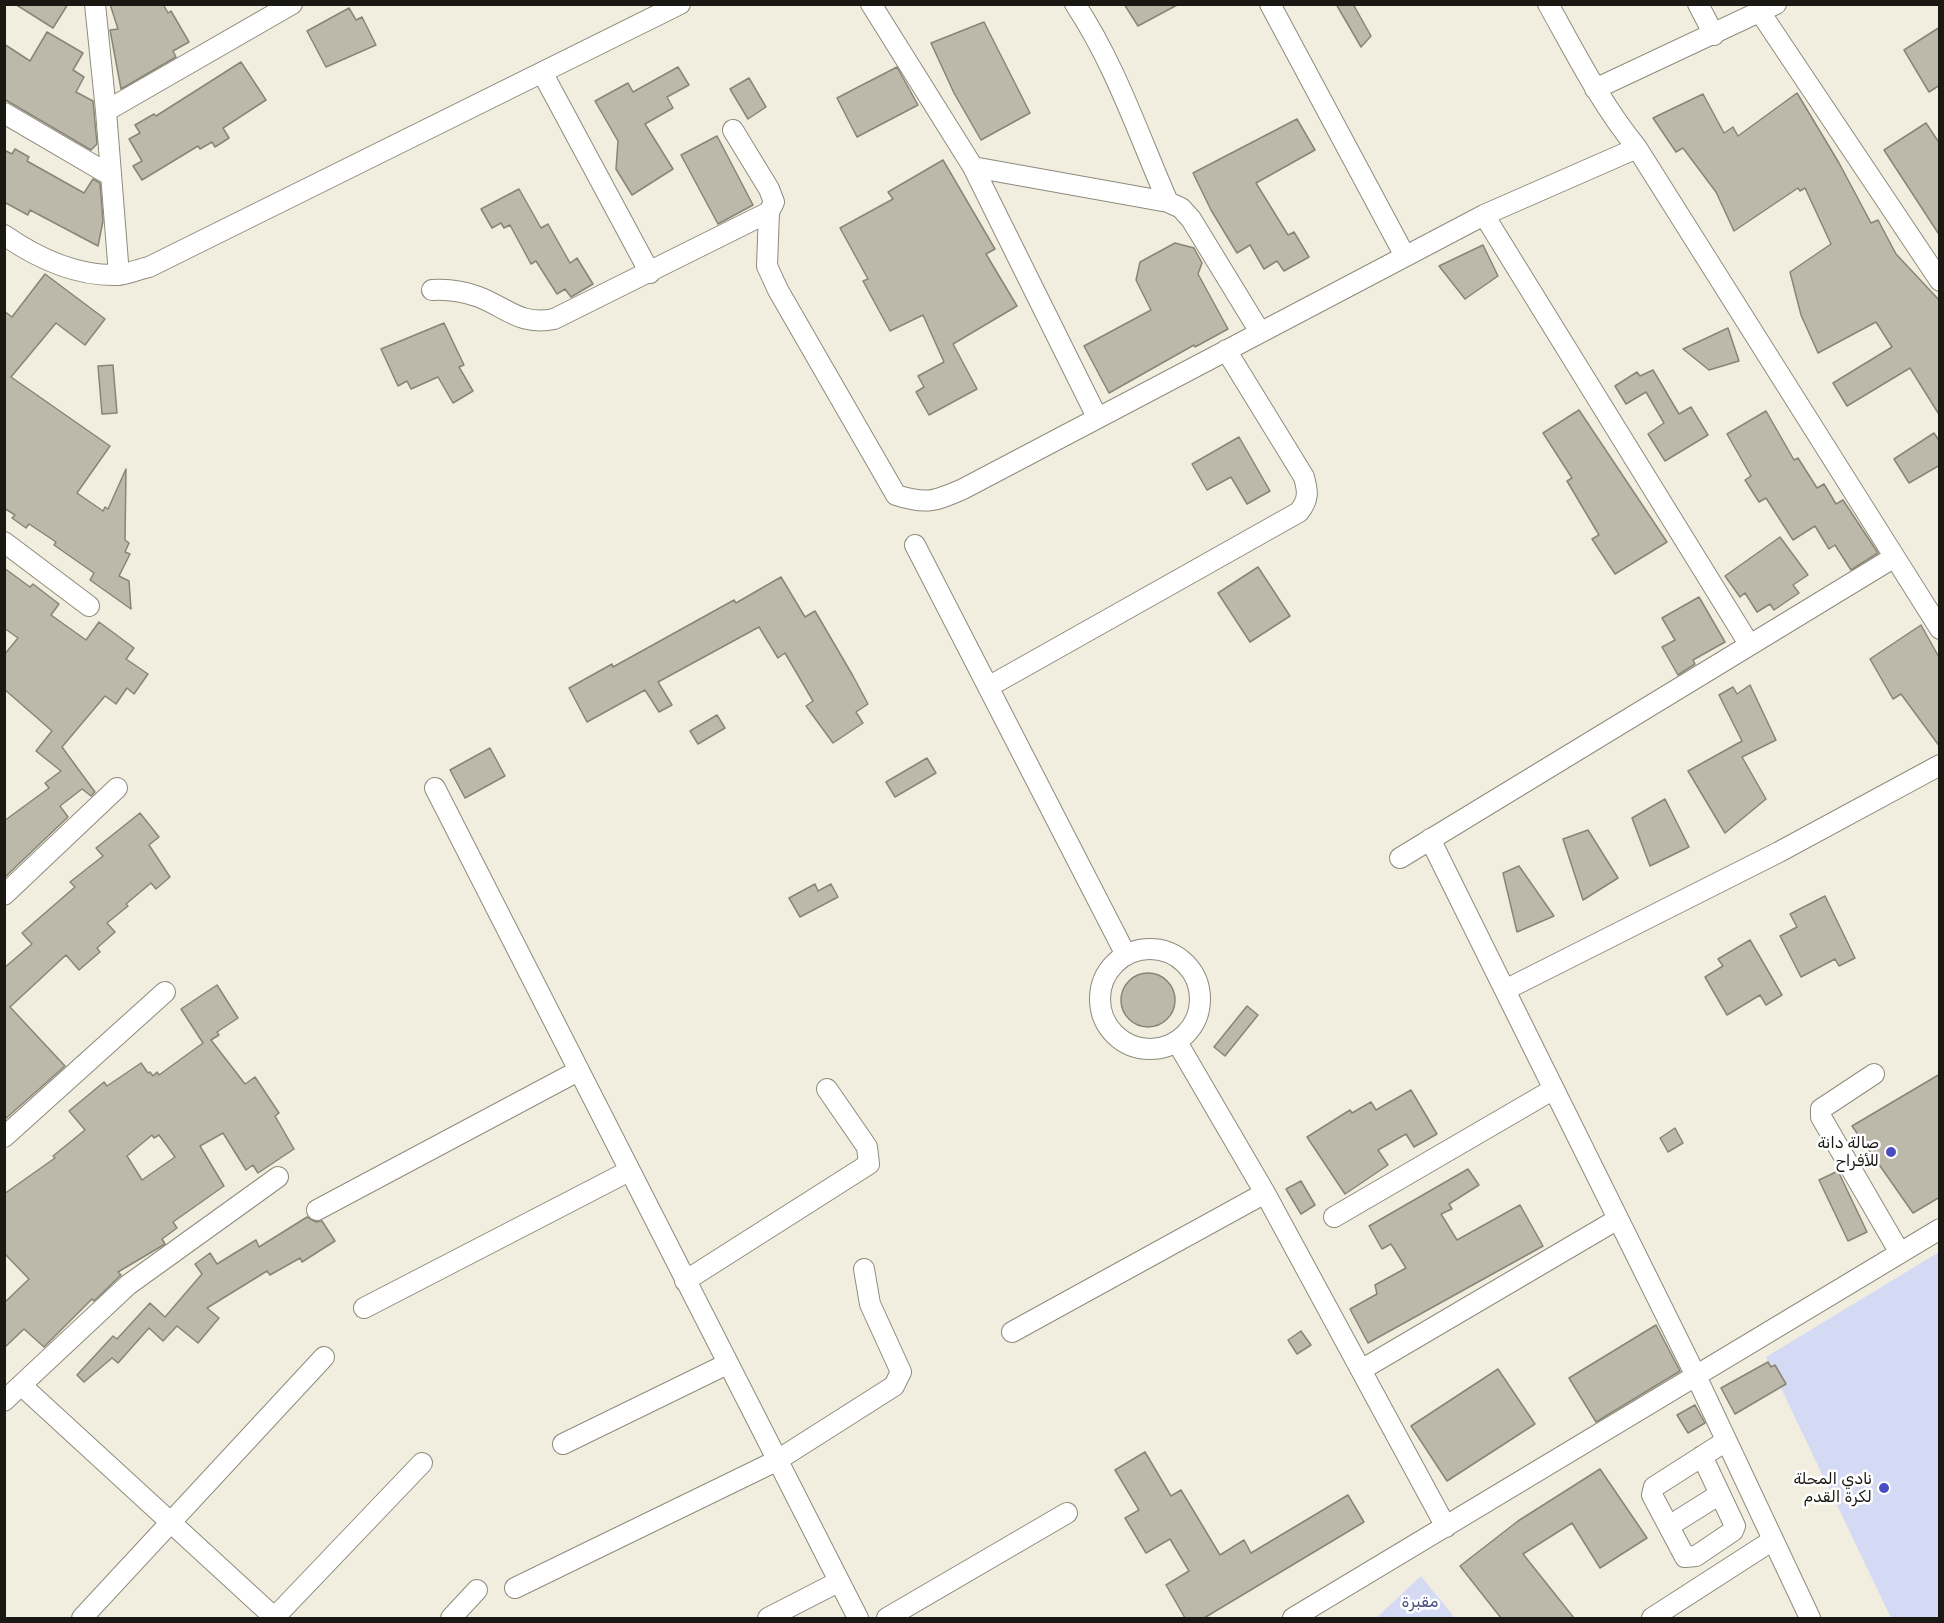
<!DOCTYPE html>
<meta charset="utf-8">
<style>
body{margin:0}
#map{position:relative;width:1944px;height:1623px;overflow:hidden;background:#f2eedf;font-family:Rubik,sans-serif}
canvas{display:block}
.frame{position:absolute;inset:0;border:6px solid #191812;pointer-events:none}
</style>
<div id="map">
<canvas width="1944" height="1623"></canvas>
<div class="frame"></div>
</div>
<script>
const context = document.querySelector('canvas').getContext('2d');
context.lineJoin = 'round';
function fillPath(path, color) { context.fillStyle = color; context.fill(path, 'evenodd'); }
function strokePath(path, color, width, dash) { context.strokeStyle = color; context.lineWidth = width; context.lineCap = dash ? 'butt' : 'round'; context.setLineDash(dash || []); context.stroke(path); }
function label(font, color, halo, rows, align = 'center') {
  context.font = font + ' Rubik,"Noto Sans Arabic",sans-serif'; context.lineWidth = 5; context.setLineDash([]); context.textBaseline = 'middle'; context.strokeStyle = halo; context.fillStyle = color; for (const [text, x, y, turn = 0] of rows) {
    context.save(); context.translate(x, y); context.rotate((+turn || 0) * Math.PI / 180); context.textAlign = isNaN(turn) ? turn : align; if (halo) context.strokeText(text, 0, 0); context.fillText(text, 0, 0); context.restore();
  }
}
const green = new Path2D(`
 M1939 1252V1618H1891L1766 1357Z
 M1421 1576 1455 1618H1376Z`);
const building = new Path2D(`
 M15 4H68L53 28Z
 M110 4H163L168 13 171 11 189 42 173 51 176 57 121 89 110 30 118 29Z
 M1124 4H1179L1138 26Z
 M1336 4H1353L1371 36 1361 47Z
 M349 8 356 20 362 17 376 45 326 67 307 31Z
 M984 22 1030 113 981 140 954 93 931 43Z
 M1940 27V85L1929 92 1904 50Z
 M47 32 83 53 73 70 84 77 76 92 93 101 97 144 91 150 4 99V44L30 61Z
 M241 62 266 100 223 128 229 138 215 147 212 142 200 149 198 146 142 180 133 166 142 161 129 139 140 133 135 125 154 114 156 116Z
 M678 67 689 85 667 97 673 108 645 124 673 169 632 195 616 169 618 141 595 101 628 83 633 92Z
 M897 67 918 105 857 137 837 98Z
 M749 78 766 107 748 119 730 89Z
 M1797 93 1839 163 1871 223 1878 220 1896 254 1940 301V416L1910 368 1847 406 1833 383 1892 347 1876 322 1818 353 1801 315 1790 272 1831 244 1805 188 1800 191 1798 188 1734 231 1716 192 1683 148 1676 152 1653 118 1703 94 1724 133 1733 127 1738 136Z
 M1297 119 1315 150 1256 183 1288 235 1294 232 1309 257 1284 271 1277 261 1264 269 1250 245 1237 253 1211 210 1193 173Z
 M1926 123 1940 144V236L1884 150Z
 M717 136 753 205 718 224 681 155Z
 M15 149 29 157 27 161 84 193 93 179 100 183 103 221 98 246 30 210 28 215 4 202V150L12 154Z
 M943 160 995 249 986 254 1017 306 953 344 977 389 929 415 916 392 924 387 918 376 944 362 923 315 890 331 863 281 868 279 840 228 893 199 888 192Z
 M519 189 541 228 548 224 570 263 577 258 593 284 571 297 565 289 557 294 536 261 531 264 510 225 504 228 501 223 492 228 481 209Z
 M1175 243 1194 248 1202 263 1198 274 1228 329 1195 347 1194 345 1109 393 1084 346 1151 310 1136 280 1140 262Z
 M1483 245 1498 276 1465 299 1439 266Z
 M45 274 105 319 85 345 56 323 11 377 110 446 77 493 103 511 105 507 108 509 126 469 125 540 129 543 125 552 130 554 119 576 129 581 131 609 90 580 94 573 54 545 56 542 29 524 26 528 12 518 15 515 4 508V311L12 317Z
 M444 323 464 365 459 367 473 391 453 403 438 377 411 389 407 381 398 386 381 349Z
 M1728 328 1739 361 1709 370 1683 349Z
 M113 365 117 413 102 414 98 366Z
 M1653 370 1679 414 1691 407 1708 435 1665 461 1648 434 1664 423 1646 392 1626 404 1615 386 1637 372 1640 376Z
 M1579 410 1667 542 1615 574 1592 539 1599 535 1567 481 1572 478 1543 433Z
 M1766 411 1794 460 1798 458 1817 488 1824 484 1836 504 1843 500 1878 553 1851 570 1835 545 1829 549 1815 526 1793 540 1766 498 1759 502 1745 480 1751 476 1727 434Z
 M1934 433 1940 442V465L1909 483 1894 459Z
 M1239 437 1270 491 1247 504 1231 477 1207 490 1192 464Z
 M1780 537 1808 575 1793 585 1799 593 1774 610 1770 604 1757 612 1745 593 1740 597 1725 576Z
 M1258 567 1290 616 1250 642 1218 593Z
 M4 568 30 587 33 584 59 604 51 615 86 640 99 622 134 648 126 659 148 674 134 694 127 688 116 704 105 696 62 747 95 792 91 796 82 789 60 806 68 817 4 878V821L49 788 45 783 61 771 36 751 52 731 4 689V655L18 638 4 628Z
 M781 577 805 617 815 611 853 676 868 704 856 712 863 723 833 743 806 706 813 701 785 653 778 658 759 627 658 682 672 705 659 712 645 690 587 722 569 688 612 664 613 667 734 600 736 603Z
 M1699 597 1725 642 1693 660 1695 664 1678 675 1662 647 1675 640 1662 618Z
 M1921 625 1940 659V747L1901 694 1893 699 1870 659Z
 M1750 685 1776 740 1742 757 1766 799 1725 833 1688 771 1742 741 1719 695 1733 687 1737 694Z
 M717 715 725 728 698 744 690 731Z
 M490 748 505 776 465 798 450 770Z
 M927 758 936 773 895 797 886 782Z
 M1665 799 1689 847 1650 866 1632 818Z
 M140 813 159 837 149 845 170 877 156 889 151 883 126 904 128 906 107 923 115 932 97 948 100 952 79 970 66 955 10 1007 65 1066 4 1120V968L32 944 22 933 75 887 70 882 103 856 96 848Z
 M1588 830 1618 878 1583 900 1563 839Z
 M1519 866 1554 916 1517 932 1503 873Z
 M815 884 818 891 831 884 838 897 800 917 789 898Z
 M1825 896 1855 958 1839 966 1835 959 1801 977 1780 936 1797 927 1790 914Z
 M1750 940 1782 995 1766 1005 1760 995 1727 1015 1705 977 1723 966 1718 959Z
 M1121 1000a27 27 0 1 1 54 0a27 27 0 1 1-54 0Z
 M217 985 238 1018 217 1032 219 1035 211 1040 245 1084 255 1077 279 1113 275 1116 294 1149 258 1173 253 1165 246 1170 223 1133 200 1146 224 1186 173 1222 177 1228 162 1239 165 1244 118 1272 121 1275 94 1301 92 1299 44 1347 24 1329 4 1348V1303L29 1279 4 1253V1194L55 1158 53 1156 85 1130 69 1111 104 1082 107 1086 141 1063 148 1073 150 1072 153 1076 157 1072 159 1075 203 1043 181 1009ZM152 1135 154 1138 159 1135 175 1157 142 1180 127 1156Z
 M1247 1006 1258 1015 1225 1056 1214 1047Z
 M1940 1074V1197L1913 1213 1852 1126Z
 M1411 1090 1437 1134 1414 1147 1406 1134 1378 1150 1388 1165 1345 1194 1307 1137 1350 1110 1352 1113 1371 1102 1376 1110Z
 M1675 1128 1683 1143 1668 1152 1660 1138Z
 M1468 1169 1479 1185 1449 1204 1452 1209 1441 1214 1457 1240 1520 1205 1543 1246 1368 1343 1350 1309 1377 1294 1375 1285 1406 1268 1391 1244 1382 1249 1369 1226Z
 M1838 1171 1867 1232 1848 1241 1819 1180Z
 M1301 1181 1315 1205 1301 1214 1286 1189Z
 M307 1217 316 1222 322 1221 335 1241 302 1262 300 1258 270 1275 267 1271 207 1308 219 1318 198 1343 177 1326 163 1341 149 1328 118 1363 112 1358 84 1382 77 1375 113 1336 117 1339 150 1303 165 1317 202 1274 195 1264 210 1253 217 1264 256 1240 259 1247Z
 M1656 1325 1680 1371 1596 1422 1569 1378Z
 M1301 1331 1311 1345 1297 1354 1288 1340Z
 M1768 1362 1771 1367 1775 1365 1786 1384 1735 1414 1721 1388Z
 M1498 1369 1535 1424 1447 1481 1411 1426Z
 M1695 1405 1705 1423 1688 1433 1677 1415Z
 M1145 1452 1171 1496 1181 1490 1220 1555 1244 1540 1251 1553 1348 1495 1364 1522 1204 1618H1185L1166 1585 1189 1571 1170 1539 1146 1553 1125 1518 1139 1510 1115 1470Z
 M1600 1469 1647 1538 1600 1568 1572 1523 1523 1554 1574 1618H1501L1460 1566 1518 1521Z`);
const minor = new Path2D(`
 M95 4 106 111 119 275
 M871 4 973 167 1097 417
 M1075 4C1115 64 1139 136 1168 202
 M1270 4 1405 256
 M1548 4C1576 54 1601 104 1637 148L1940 629
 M1698 4 1714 35
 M1760 12 1940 281
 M543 74 650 273
 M1595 89 1776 4
 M106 111 292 4
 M4 113 110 175
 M973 167 1168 202 1181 208 1191 219 1260 332
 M769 212 767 266 778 290 896 495C927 505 935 501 963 489L1484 215 1637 148
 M1484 215 1749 644
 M4 235C37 258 77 276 117 275 128 274 139 269 149 267L680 4
 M432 290C448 289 463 291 479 297 507 308 521 326 554 319L769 212 774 202 769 189 733 130
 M4 542 89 606
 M915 545 1126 955
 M988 687 1299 512C1309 499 1308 492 1304 477L1226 350
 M435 788 858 1618
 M1430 839 1696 1376 1810 1618
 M1400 858 1893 558
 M4 895 117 788
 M1100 999a50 50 0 1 1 100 0a50 50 0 1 1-100 0Z
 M1505 990 1779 852 1940 765
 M1177 1042 1265 1193 1446 1527
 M1874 1074 1821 1109V1117L1900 1253
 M4 1137 165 992
 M317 1210 578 1071
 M1334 1217 1554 1089
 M685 1281 869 1164 867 1147 827 1089
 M364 1308 629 1171
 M1012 1332 1265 1193
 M1361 1370 1618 1219
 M21 1385 275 1618
 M4 1401 128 1285 278 1177
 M563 1444 727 1364
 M1702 1456 1735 1526 1733 1531 1696 1556 1685 1557 1652 1495 1654 1487 1726 1441
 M1669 1526 1720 1494
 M515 1588 776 1461 894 1386 901 1372 870 1304 864 1269
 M82 1618 324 1357
 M274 1618 422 1463
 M451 1618 477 1590
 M768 1618 838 1582
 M887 1618 1067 1513
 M1293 1618 1940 1229
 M1652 1618 1773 1540`);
const markers = [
 [1891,1152,6,"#4c4cc2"],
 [1884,1488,6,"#4c4cc2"]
];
const poiNames = [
 ["صالة دانة",1879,1143],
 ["للأفراح",1879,1161],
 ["نادي المحلة",1872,1479],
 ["لكرة القدم",1872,1497]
];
const parkNames = [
 ["مقبرة",1420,1602]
];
fillPath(green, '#d5daf4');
fillPath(building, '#bcb8aa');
strokePath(building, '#888577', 1.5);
strokePath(minor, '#8e8b7d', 22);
strokePath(minor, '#fff', 20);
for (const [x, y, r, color] of markers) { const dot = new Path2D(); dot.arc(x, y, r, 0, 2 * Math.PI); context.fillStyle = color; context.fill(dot); strokePath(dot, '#fff', 2); }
label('16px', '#191812', '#fff', poiNames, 'right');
label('16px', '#464b7e', '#fff', parkNames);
</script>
